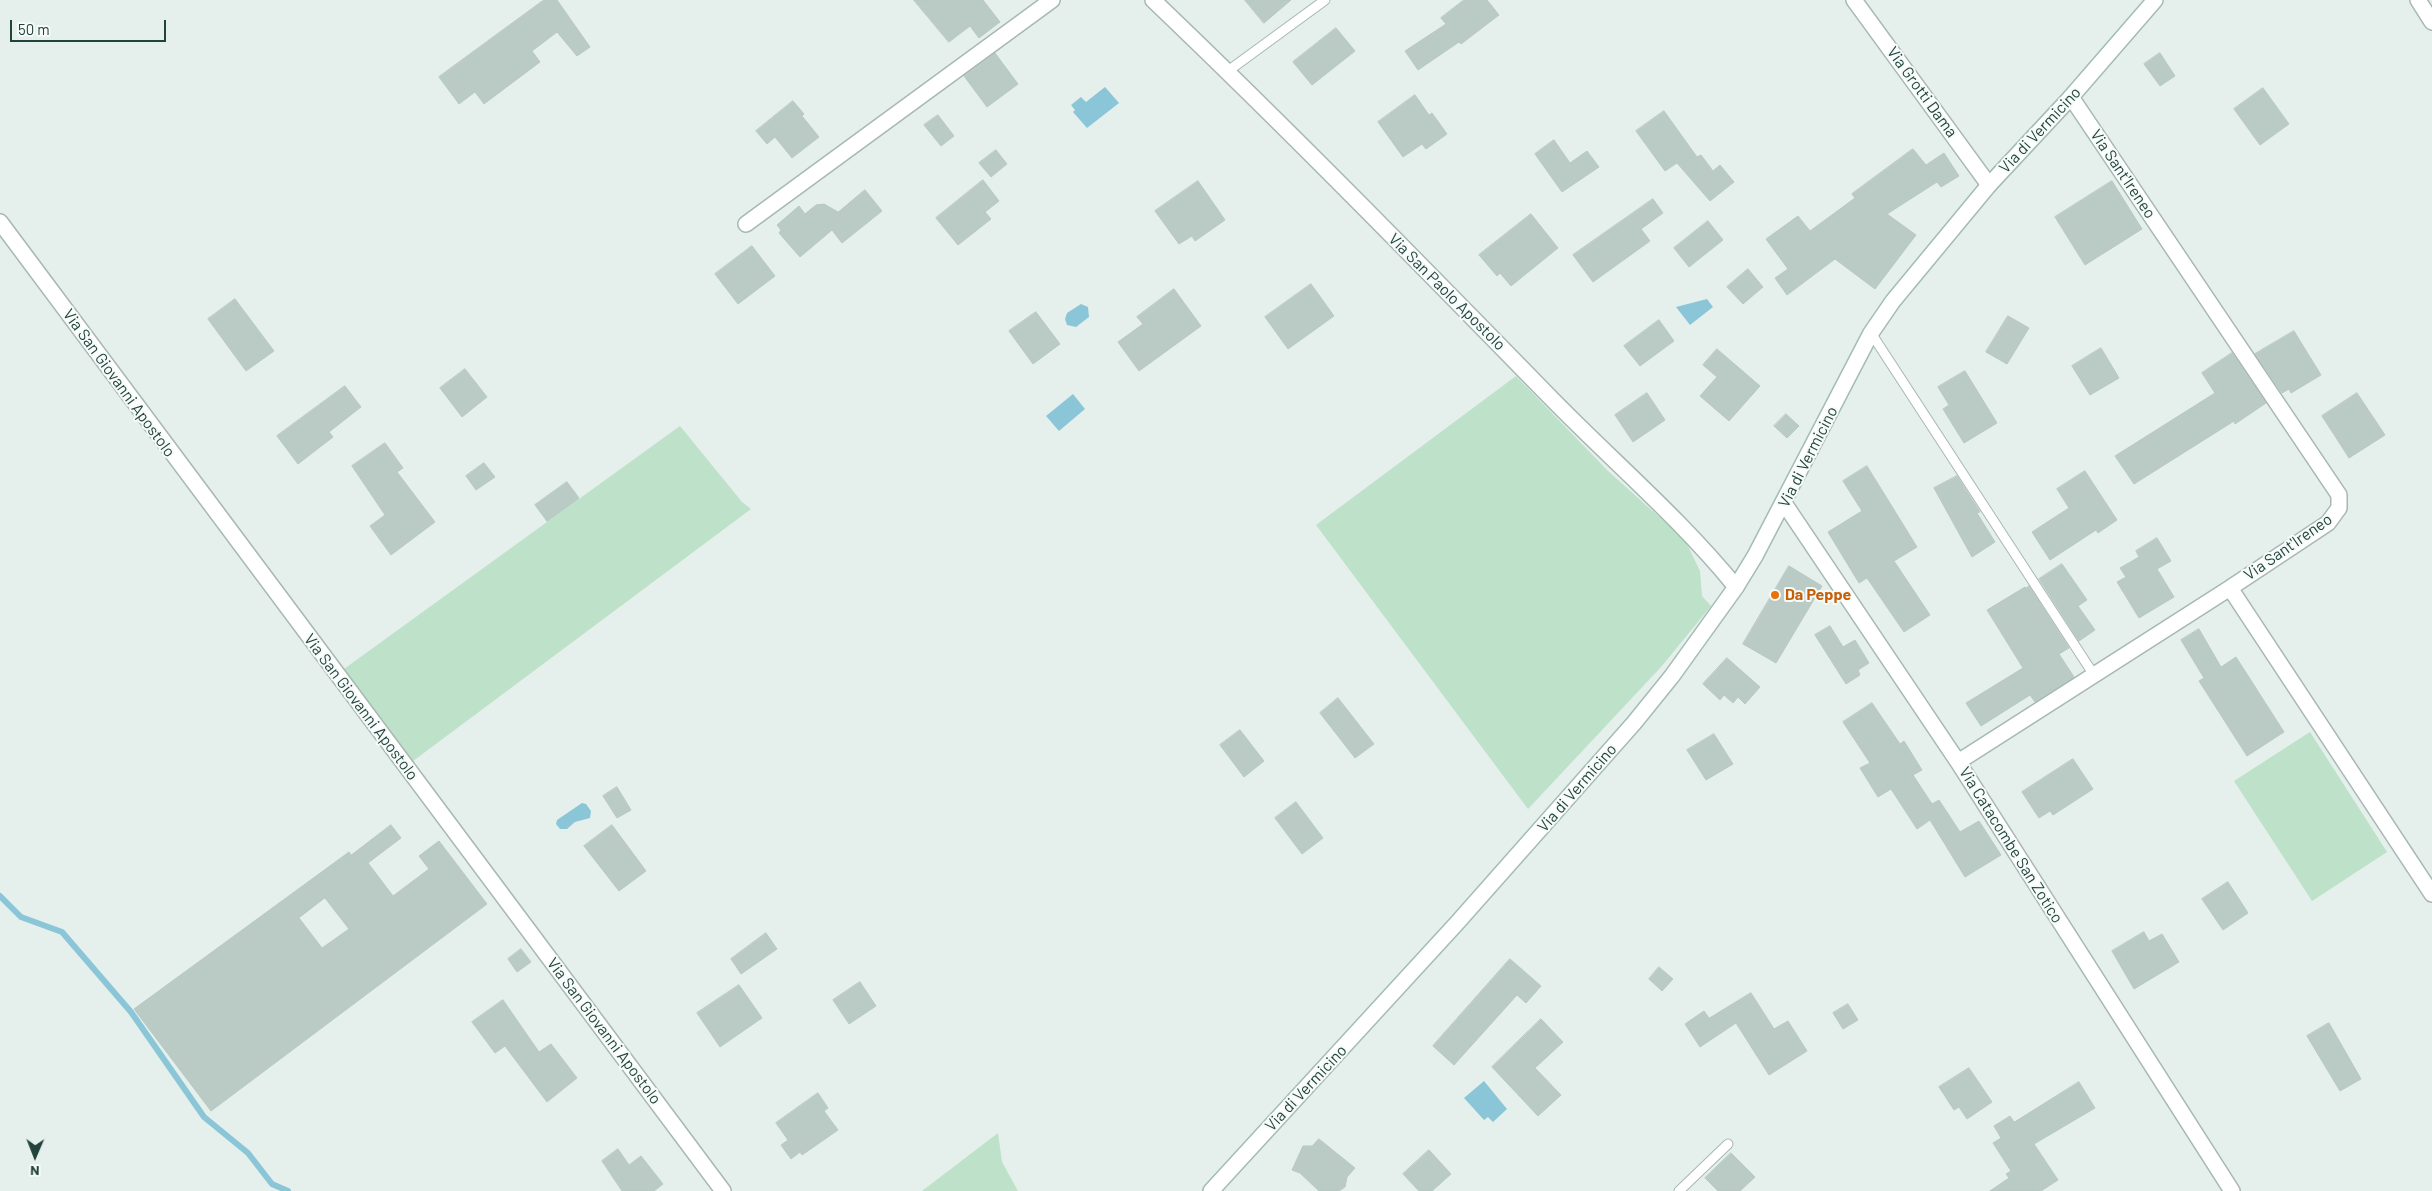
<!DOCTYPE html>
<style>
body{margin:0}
#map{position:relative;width:2432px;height:1191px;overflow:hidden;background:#e5efeb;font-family:Barlow,sans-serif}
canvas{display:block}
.north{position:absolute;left:10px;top:1131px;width:50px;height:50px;-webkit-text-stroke:4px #f6fbf9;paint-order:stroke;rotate:181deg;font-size:14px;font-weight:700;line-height:20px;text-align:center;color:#22433c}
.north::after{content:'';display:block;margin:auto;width:18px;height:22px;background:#22433c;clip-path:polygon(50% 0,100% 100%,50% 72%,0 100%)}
.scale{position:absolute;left:10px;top:20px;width:156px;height:22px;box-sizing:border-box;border:2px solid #22433c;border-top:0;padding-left:6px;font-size:15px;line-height:18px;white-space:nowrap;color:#22433c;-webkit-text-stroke:4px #f6fbf9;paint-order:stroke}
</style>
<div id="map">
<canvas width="2432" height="1191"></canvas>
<div class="north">N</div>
<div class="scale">50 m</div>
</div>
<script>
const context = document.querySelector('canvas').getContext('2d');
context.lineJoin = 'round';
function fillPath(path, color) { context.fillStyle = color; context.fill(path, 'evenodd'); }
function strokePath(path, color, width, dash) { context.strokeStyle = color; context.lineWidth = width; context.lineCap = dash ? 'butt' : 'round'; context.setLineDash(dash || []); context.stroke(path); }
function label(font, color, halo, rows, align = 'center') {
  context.font = font + ' Barlow,sans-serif'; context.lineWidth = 4; context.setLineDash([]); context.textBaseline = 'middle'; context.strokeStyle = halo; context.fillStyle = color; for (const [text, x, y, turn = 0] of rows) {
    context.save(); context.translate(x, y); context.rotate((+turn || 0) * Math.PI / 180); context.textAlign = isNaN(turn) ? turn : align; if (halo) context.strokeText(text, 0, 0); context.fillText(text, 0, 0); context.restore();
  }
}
const green = new Path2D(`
 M1516 376 1608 471 1685 540 1700 571 1702 596 1711 606 1661 667 1528 809 1316 525Z
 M680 426 742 502 751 509 413 761 344 669 547 522 535 505 567 482 579 499Z
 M2310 732 2387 852 2312 901 2234 781Z
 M998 1133 1002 1162 1018 1191H922Z`);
const water = new Path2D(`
 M1105 87 1119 103 1087 128 1073 112 1075 110 1071 105 1081 97 1086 102Z
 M1707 299 1713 307 1690 325 1676 307Z
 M1081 304 1088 307 1089 317 1076 327 1067 325 1065 319 1067 313Z
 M1073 394 1085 409 1059 431 1046 416Z
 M582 803 586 804 591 811 590 818 575 822 567 829H560L556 824 557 820Z
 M1484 1081 1507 1109 1493 1122 1488 1117 1484 1120 1464 1098Z`);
const stream = new Path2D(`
 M0 896 21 917 62 932 131 1012 204 1117 248 1153 272 1184 288 1191`);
const building = new Path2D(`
 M544 0H557L590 47 577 56 557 32 532 51 540 62 484 104 475 92 459 104 439 77Z
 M914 0H983L1000 22 979 38 970 26 949 42Z
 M1245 0H1291L1264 23Z
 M1464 0H1487L1499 15 1461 44 1459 42 1418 70 1405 51 1446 24 1441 18Z
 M1336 28 1355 51 1312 85 1293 62Z
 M995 53 1018 84 987 107 964 76Z
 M2160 53 2175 76 2160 86 2144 64Z
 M2263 88 2289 124 2260 145 2234 109Z
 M1415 95 1429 115 1432 113 1447 134 1426 149 1422 144 1403 157 1378 122Z
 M793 101 804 114 802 116 819 137 792 158 775 137 767 144 756 131Z
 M1664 111 1697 157 1701 155 1713 171 1720 165 1734 182 1710 201 1677 163 1665 171 1636 131Z
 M938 115 954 136 941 146 924 125Z
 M1554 140 1570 163 1587 151 1599 167 1562 192 1535 154Z
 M1913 149 1926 165 1944 153 1959 176 1941 187 1937 182 1887 214 1916 235 1875 289 1835 259 1787 295 1775 278 1788 269 1766 239 1798 216 1810 231 1855 198 1852 194Z
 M996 150 1007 164 991 177 979 163Z
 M983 180 999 201 985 212 991 219 958 245 936 218Z
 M1198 181 1225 220 1195 241 1192 236 1179 244 1155 211Z
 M2112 181 2142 229 2085 265 2055 217Z
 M865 190 882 211 842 243 832 230 800 257 779 233 781 230 777 225 799 206 805 214 816 205 824 204 838 212Z
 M1653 199 1663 213 1641 229 1650 241 1593 282 1573 255Z
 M1531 214 1558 248 1511 286 1500 273 1497 276 1479 255Z
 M1708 221 1723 240 1689 267 1674 248Z
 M752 246 775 276 738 304 715 274Z
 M1748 269 1763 287 1743 304 1727 287Z
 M1311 284 1334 316 1288 349 1265 317Z
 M1174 289 1201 326 1139 371 1118 342 1143 324 1137 317Z
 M235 299 274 351 246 371 208 319Z
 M1036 312 1060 344 1033 364 1009 331Z
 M2008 316 2029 328 2007 364 1986 352Z
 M1659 320 1674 341 1640 366 1624 346Z
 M2294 331 2321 375 2291 393 2289 389 2282 393 2255 354Z
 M2101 348 2119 378 2090 395 2072 366Z
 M1717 349 1760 386 1729 421 1700 396 1717 377 1703 365Z
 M2232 353 2266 403 2235 424 2234 421 2134 484 2115 456 2215 393 2202 373Z
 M465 369 487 397 462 417 440 388Z
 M1965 371 1997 423 1964 443 1943 409 1949 405 1938 387Z
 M345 386 361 407 329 432 333 437 298 464 277 436Z
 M1647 393 1665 420 1633 442 1615 415Z
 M2357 393 2385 435 2349 458 2322 416Z
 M1786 414 1799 426 1787 438 1774 426Z
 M385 443 403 468 397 472 435 522 391 555 370 526 385 515 352 466Z
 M484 463 495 477 476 490 466 476Z
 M1867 466 1917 547 1894 561 1930 615 1904 632 1867 578 1859 583 1828 532 1862 511 1843 481Z
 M2085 471 2117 520 2098 533 2096 530 2050 560 2032 532 2069 508 2057 489Z
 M1957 476 1980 512 1977 513 1995 542 1972 557 1934 488Z
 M567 482 579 498 547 521 535 505Z
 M2157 538 2171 561 2157 569 2174 597 2139 618 2117 582 2126 577 2120 568 2139 557 2136 551Z
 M2062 564 2087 600 2078 606 2095 630 2079 641 2039 579Z
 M1789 566 1822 586 1776 663 1743 644Z
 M2029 586 2069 648 2059 654 2074 677 2035 702 2030 695 1981 726 1966 703 2023 668 1987 610 2025 587 2026 588Z
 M1830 626 1843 647 1855 640 1869 663 1858 670 1860 675 1846 684 1815 635Z
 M2199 629 2221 667 2236 657 2284 732 2247 756 2199 681 2204 678 2181 640Z
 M1727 658 1760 687 1745 704 1738 697 1733 703 1724 695 1720 700 1703 684Z
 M1338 698 1374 744 1355 758 1320 713Z
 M1872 703 1900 744 1904 741 1922 770 1913 775 1932 804 1939 800 1960 832 1979 821 2001 855 1965 877 1930 820 1917 829 1891 789 1878 797 1860 768 1870 763 1843 722Z
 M1240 730 1264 761 1244 777 1220 745Z
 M1714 734 1733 764 1706 780 1687 750Z
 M2073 759 2093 789 2053 815 2050 811 2039 818 2022 792Z
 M617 787 631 810 617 818 603 796Z
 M1296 802 1323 838 1302 854 1275 818Z
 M391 825 401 838 368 863 393 896 429 869 419 856 439 841 487 904 211 1111 134 1009 349 852 351 855ZM325 898 349 929 322 948 299 918Z
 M612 825 646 871 619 891 584 846Z
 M2228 882 2248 913 2223 930 2202 899Z
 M2144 932 2149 941 2162 934 2179 962 2134 989 2112 951Z
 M766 933 777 949 741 974 731 959Z
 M521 949 531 962 517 972 508 959Z
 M1510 959 1541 986 1526 1003 1517 995 1454 1065 1433 1046Z
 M1659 967 1673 979 1662 991 1649 979Z
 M860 982 876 1006 849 1024 833 1000Z
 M739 985 762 1018 720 1047 697 1013Z
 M1751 993 1774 1029 1788 1021 1807 1051 1769 1075 1736 1023 1700 1047 1685 1024 1704 1011 1709 1018Z
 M503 1000 539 1052 551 1044 577 1078 547 1102 505 1046 495 1053 472 1022Z
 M1848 1004 1858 1020 1843 1029 1833 1013Z
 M1541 1019 1563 1042 1535 1068 1561 1095 1538 1116 1492 1067Z
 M2329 1023 2361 1079 2340 1091 2307 1036Z
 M1969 1068 1992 1102 1967 1119 1959 1107 1954 1110 1939 1087Z
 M2079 1082 2095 1108 2034 1144 2058 1180 2041 1191H1990L2009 1178 2006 1174 2011 1171 1993 1143 2001 1138 1994 1126 2010 1116 2014 1122Z
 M818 1093 828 1108 824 1111 838 1130 802 1155 800 1152 791 1159 781 1145 788 1140 776 1123Z
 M1319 1139 1355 1168 1347 1177 1345 1187 1339 1191H1319L1300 1173 1292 1170 1303 1146H1312Z
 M618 1149 629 1165 641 1156 663 1184 654 1191H622L602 1161Z
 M1429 1150 1451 1174 1432 1191H1419L1403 1174Z
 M1731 1153 1755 1177 1740 1191H1718L1705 1178Z`);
const service = new Path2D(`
 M1228 71 1325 0
 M1871 333 2094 675
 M1679 1191 1728 1144`);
const minor = new Path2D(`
 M1153 0C1287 128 1417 261 1547 394 1610 459 1679 517 1736 587
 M1854 0 1989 185
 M2418 0 2432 22
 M2071 97 2339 495V508L2328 523 2230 588 2432 894
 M0 222 723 1191
 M746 224 1052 0
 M1784 503 1958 762 2232 1191
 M1958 762 2230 588`);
const secondary = new Path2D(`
 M1211 1191 1457 923 1634 723 1672 676 1736 587 1755 556 1871 333 1893 301 1989 185 2071 97 2155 0`);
const markers = [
 [1775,595,5,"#e8710a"]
];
const streetNames = [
 ["Via Grotti Dama",1922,92,54],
 ["Via di Vermicino",2040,130,-47],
 ["Via Sant'Ireneo",2123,174,56],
 ["Via San Paolo Apostolo",1447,292,45],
 ["Via San Giovanni Apostolo",119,383,54],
 ["Via di Vermicino",1808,457,-63],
 ["Via Sant'Ireneo",2288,547,-35],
 ["Via San Giovanni Apostolo",361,707,53],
 ["Via di Vermicino",1577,788,-49],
 ["Via Catacombe San Zotico",2011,845,58],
 ["Via San Giovanni Apostolo",604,1031,53],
 ["Via di Vermicino",1306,1088,-47]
];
const foodNames = [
 ["Da Peppe",1785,595]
];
fillPath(green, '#bde1c9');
fillPath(water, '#8ac6d7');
strokePath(stream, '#8ac6d7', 6);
fillPath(building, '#bacac4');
strokePath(building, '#b7c9c3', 1);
strokePath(service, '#a7b8b3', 11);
strokePath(minor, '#a7b8b3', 18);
strokePath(secondary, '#a3bcb4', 18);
strokePath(service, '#fff', 9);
strokePath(minor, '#fff', 15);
strokePath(secondary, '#fff', 15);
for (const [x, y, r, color] of markers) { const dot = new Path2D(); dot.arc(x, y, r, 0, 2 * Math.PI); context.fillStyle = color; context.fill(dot); strokePath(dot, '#f6fbf9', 2); }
label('16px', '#22433c', '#f6fbf9', streetNames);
label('bold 16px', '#c56008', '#f6fbf9', foodNames, 'left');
</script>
